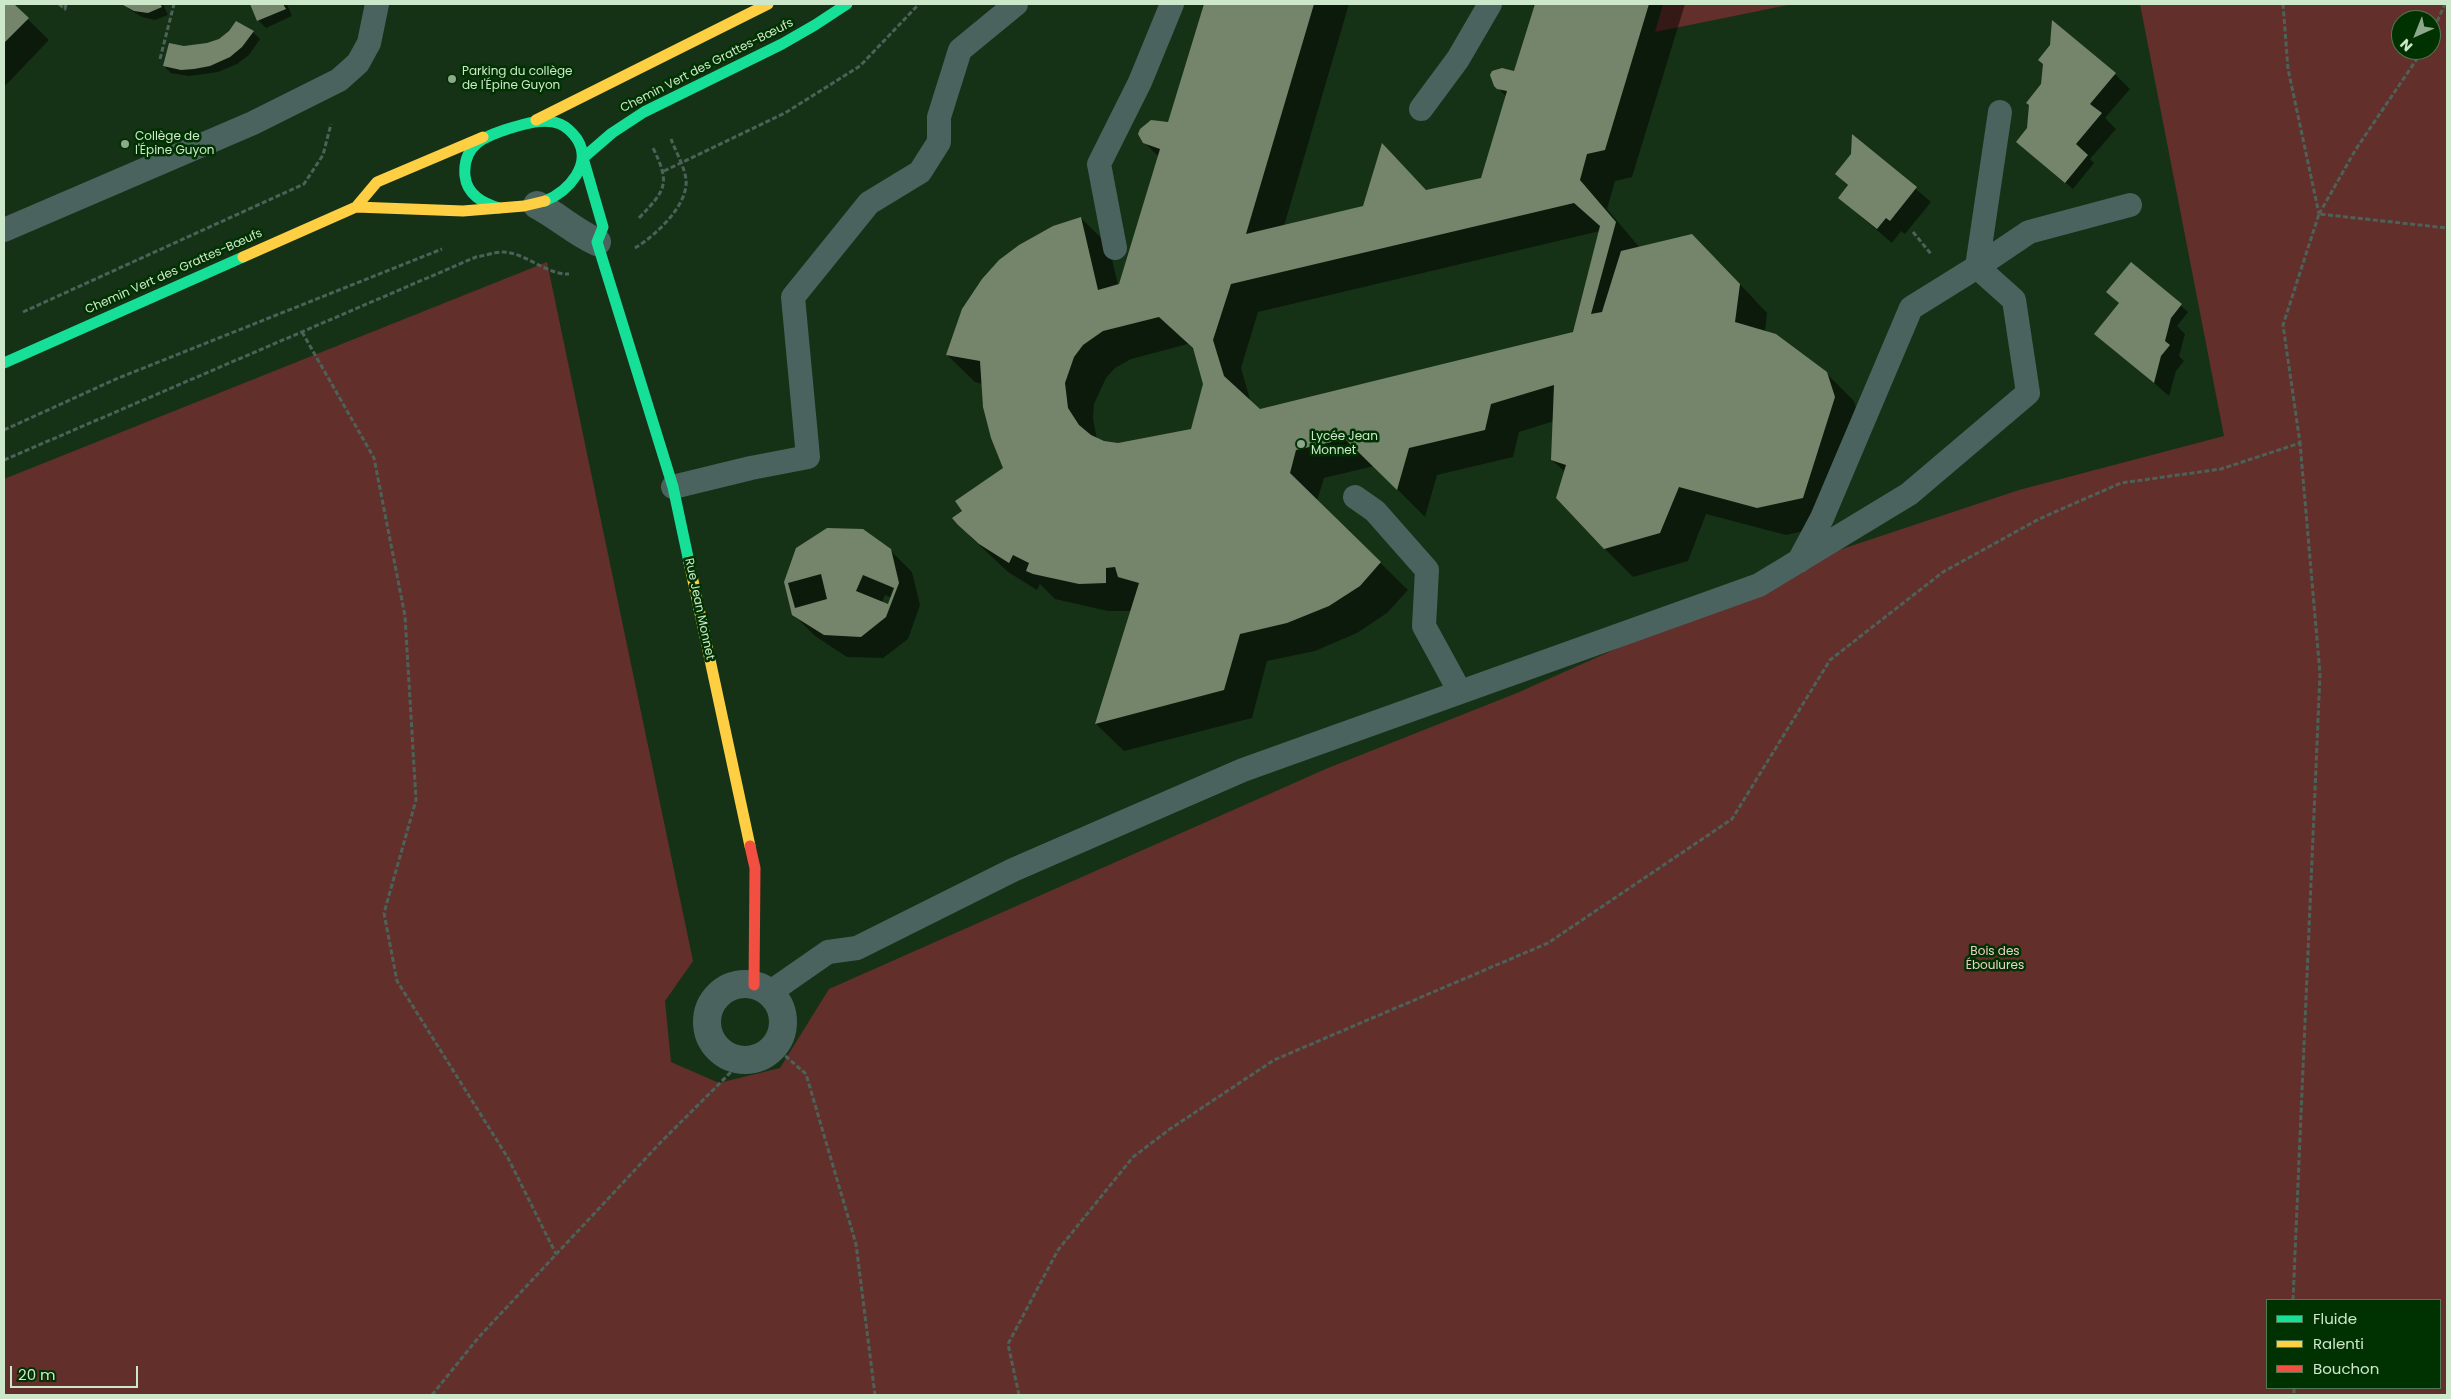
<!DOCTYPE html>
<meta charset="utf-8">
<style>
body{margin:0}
#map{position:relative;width:2451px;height:1399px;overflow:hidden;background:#163216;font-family:Poppins,sans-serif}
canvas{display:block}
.frame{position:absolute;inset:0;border:5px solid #cde7cb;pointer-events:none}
.legend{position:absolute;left:2266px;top:1299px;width:175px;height:90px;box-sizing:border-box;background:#003201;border:1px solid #527a52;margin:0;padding:6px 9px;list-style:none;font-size:15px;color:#cde7cb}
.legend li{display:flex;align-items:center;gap:10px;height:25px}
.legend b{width:25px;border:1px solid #527a52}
.north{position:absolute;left:2391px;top:10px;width:50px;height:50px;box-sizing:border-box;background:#003201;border:1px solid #527a52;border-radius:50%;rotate:224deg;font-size:14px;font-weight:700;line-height:20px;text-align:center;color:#cde7cb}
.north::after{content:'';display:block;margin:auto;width:18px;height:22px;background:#8da88c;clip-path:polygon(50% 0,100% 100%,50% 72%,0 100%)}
.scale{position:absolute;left:10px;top:1366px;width:128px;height:22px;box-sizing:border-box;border:2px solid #cde7cb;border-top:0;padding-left:6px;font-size:15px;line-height:18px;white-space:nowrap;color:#cde7cb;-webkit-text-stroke:4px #003201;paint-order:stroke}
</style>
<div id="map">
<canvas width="2451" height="1399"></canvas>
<div class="frame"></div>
<ul class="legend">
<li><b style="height:6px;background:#16e098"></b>Fluide</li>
<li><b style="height:6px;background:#ffcf43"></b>Ralenti</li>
<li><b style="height:6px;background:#f24e42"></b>Bouchon</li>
</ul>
<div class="north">N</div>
<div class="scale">20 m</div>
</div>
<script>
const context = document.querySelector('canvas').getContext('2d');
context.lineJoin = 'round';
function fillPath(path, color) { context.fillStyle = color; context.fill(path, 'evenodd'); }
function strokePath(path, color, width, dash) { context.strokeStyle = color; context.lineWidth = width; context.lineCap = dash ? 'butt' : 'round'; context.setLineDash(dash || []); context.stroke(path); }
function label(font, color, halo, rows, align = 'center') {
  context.font = font + ' Poppins,sans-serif'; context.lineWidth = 5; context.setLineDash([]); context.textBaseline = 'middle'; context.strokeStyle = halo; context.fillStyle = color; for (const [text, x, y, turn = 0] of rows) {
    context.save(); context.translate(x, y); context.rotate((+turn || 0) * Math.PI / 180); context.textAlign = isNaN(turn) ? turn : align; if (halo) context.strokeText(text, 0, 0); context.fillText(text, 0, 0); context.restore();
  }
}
const green = new Path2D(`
 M1663 4H1793L1655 32Z
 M2140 4H2447V1395H4V479L547 262 693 961 665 1001 671 1062 719 1083 780 1068 829 989 1328 768 1517 693 1833 552 2019 490 2224 436ZM2401 20H2431V50H2401ZM2267 1300H2440V1388H2267Z`);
const shadow = new Path2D(`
 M4 4H12L49 40 4 87Z
 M121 4H163L168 15 155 20 142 17Z
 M251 4H287L292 16 266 28 258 20Z
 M1206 4H1349L1284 226 1364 207 1383 146 1427 191 1482 179 1507 97 1498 88 1514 73 1536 4H1685L1632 177 1615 181 1607 209 1640 248 1720 263 1767 313 1765 332 1826 373 1854 401 1862 426 1830 525 1786 535 1706 514 1688 561 1633 577 1605 549 1565 472 1552 460 1554 421 1519 432 1513 457 1437 475 1425 517 1374 466 1324 478 1317 501 1408 590 1387 613 1357 633 1315 651 1267 661 1252 718 1124 751 1096 724 1131 611H1108L1055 599 1040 584 1037 590 1008 572 958 525 964 511 1005 468 983 384 975 382 947 355 1081 218 1109 246 1118 285H1120L1159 157 1144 142 1169 124ZM1600 231 1574 333 1260 411 1251 403 1241 368 1258 312ZM1188 344 1195 351 1205 384 1192 430 1118 444 1103 442 1097 439 1093 419 1094 404 1106 378 1115 368 1131 359Z
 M253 32 260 39 249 55 237 64 218 72 189 76 171 73 164 66 184 48 207 45Z
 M2115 74 2130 89 2105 118 2116 129 2090 159 2094 163 2073 189 2025 149Z
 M1853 136 1931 202 1905 234 1901 231 1892 243 1839 198 1849 187 1836 174 1853 154Z
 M2131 263 2188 312 2177 326 2185 334 2179 356 2184 361 2176 371 2169 396 2096 333 2120 304 2107 292Z
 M890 550 912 572 920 605 908 639 883 658 847 657 815 636 793 614 785 582ZM885 595 892 598 889 606 882 603Z`);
const building = new Path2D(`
 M4 4H14L29 18 4 43Z
 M121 4H160L162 7 148 13 134 11Z
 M250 4H283L286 9 257 21Z
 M1204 4H1314L1246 234 1363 206 1382 143 1426 190 1481 178 1507 91 1497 89 1494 86 1490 75 1492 71 1502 68 1514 71 1535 4H1649L1605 150 1587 154 1580 180 1616 222 1591 314 1602 312 1621 251 1692 234 1740 284 1735 322 1776 334 1827 372 1835 397 1803 498 1757 508 1679 487 1660 533 1604 549 1556 498 1566 465 1551 460 1554 385 1491 404 1485 430 1409 448 1397 490 1345 439 1296 450 1290 473 1381 562 1360 586 1329 606 1287 623 1240 634 1224 690 1095 724 1139 583 1118 577 1115 567 1106 568V583L1079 584 1033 574 1026 571 1029 563 1013 555 1009 563 979 544 958 525 952 518 962 511 955 501 1003 468 991 438 983 407 980 361 946 355 962 309 982 279 999 260 1019 245 1053 226 1081 217 1098 290 1119 284 1160 149 1143 143 1138 134 1140 129 1151 120 1168 122ZM1574 203 1600 226 1573 332 1260 409 1224 376 1213 340 1231 284ZM1159 317 1193 348 1203 384 1191 429 1118 443 1104 441 1091 435 1079 425 1068 408 1065 383 1074 357 1083 345 1103 331Z
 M2052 20 2116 73 2090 104 2102 113 2076 144 2088 155 2065 183 2016 142 2027 128 2029 105 2026 103 2041 84 2043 64 2038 60 2050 45Z
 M236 21 254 31 242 47 230 57 210 66 194 69 181 70 163 66 169 43 184 46 207 43 219 39 229 31Z
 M1852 134 1917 187 1890 221 1886 218 1877 229 1838 198 1848 185 1835 174 1851 154Z
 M2131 262 2182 304 2171 318 2165 341 2170 345 2161 356 2154 383 2094 334 2119 303 2106 292Z
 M827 528 863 529 891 549 899 583 886 617 861 637 824 635 792 615 784 582 796 548ZM821 574 827 599 795 608 788 583ZM863 575 894 588 888 604 856 591Z`);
const path = new Path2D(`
 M59 4 65 9 66 4
 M2283 4 2288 69 2319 214
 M2431 35 2445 4
 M160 59 174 4
 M664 171 785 113 860 66 919 4
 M2319 214 2356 149 2423 50
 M639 218C667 189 670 183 653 148
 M1913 232 1931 254
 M635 248C655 236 689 205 686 179 684 166 676 152 671 139
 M23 312 304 184 323 155 331 124
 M302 332 374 458 405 616 416 800 384 913 397 981 508 1158 556 1254
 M4 430 116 379 442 249
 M4 460 476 257C484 256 495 252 503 252 527 253 546 275 569 274
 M774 1046 806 1074 856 1244 875 1395
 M2293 1300 2320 674 2300 443
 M2294 1388V1395
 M432 1395 478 1338 661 1142 743 1060
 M1019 1395 1008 1344 1058 1250 1133 1157 1170 1129 1274 1060 1548 943 1732 819 1830 660 1943 572 2039 519 2121 483 2221 469 2300 443 2283 325 2319 214 2447 228`);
const lane = new Path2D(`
 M1421 109 1458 59 1490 4
 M4 230 253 123 339 80 358 63 369 43 377 4
 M1115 248 1099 164 1140 82 1172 4
 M1977 267 2029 232 2130 205
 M1977 267 2000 112
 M673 487 751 468 808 457 793 297 869 203 920 172 939 142V117L960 50 1016 4
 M1355 497 1375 511 1427 570 1424 626 1460 692
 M769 993 828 952 857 948 1013 870 1243 770 1759 585 1909 494 2028 393 2014 300 1977 267 1911 308 1822 518 1799 561`);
const street = new Path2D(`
 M537 205C558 216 575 232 597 242
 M707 1022a38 38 0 1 1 76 0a38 38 0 1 1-76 0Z`);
const fast = new Path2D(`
 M583 158 603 227 597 242 673 487 689 562
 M583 158 612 133 644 112 782 44 815 25 847 4
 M499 208C483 203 467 195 465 176 462 142 489 135 514 127 529 123 545 118 560 124 567 127 572 132 577 139 593 164 569 191 545 201
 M4 363 243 257`);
const slow = new Path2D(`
 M536 120 768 4
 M356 207 377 182 483 137
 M243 257 356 207 463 211 524 206 545 201
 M689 562 750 846`);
const jam = new Path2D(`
 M750 846 755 868 754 985`);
const markers = [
 [452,79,5,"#8da88c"],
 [125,144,5,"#8da88c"],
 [1301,444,5,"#8da88c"]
];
const streetNames = [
 ["Chemin Vert des Grattes-Bœufs",707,66,-27],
 ["Chemin Vert des Grattes-Bœufs",174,272,-24],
 ["Rue Jean Monnet",699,609,78]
];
const poiNames = [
 ["Parking du collège",462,72],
 ["de l'Épine Guyon",462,86],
 ["Collège de",135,137],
 ["l'Épine Guyon",135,151],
 ["Lycée Jean",1311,437],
 ["Monnet",1311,451]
];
const parkNames = [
 ["Bois des",1995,952],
 ["Éboulures",1995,966]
];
fillPath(green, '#632f2b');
fillPath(shadow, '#0007');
fillPath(building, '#74856b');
strokePath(path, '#4c6259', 3, [5, 2.5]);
strokePath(lane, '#4b635f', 24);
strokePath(street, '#4b635f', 28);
strokePath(fast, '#16e098', 11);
strokePath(slow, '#ffcf43', 11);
strokePath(jam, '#f24e42', 11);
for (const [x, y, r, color] of markers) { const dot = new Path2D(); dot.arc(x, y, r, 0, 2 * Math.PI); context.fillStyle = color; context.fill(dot); strokePath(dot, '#003201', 2); }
label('12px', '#cde7cb', '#003201', streetNames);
label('12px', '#cde7cb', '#003201', poiNames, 'left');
label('12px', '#edcdcb', '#003201', parkNames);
</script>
